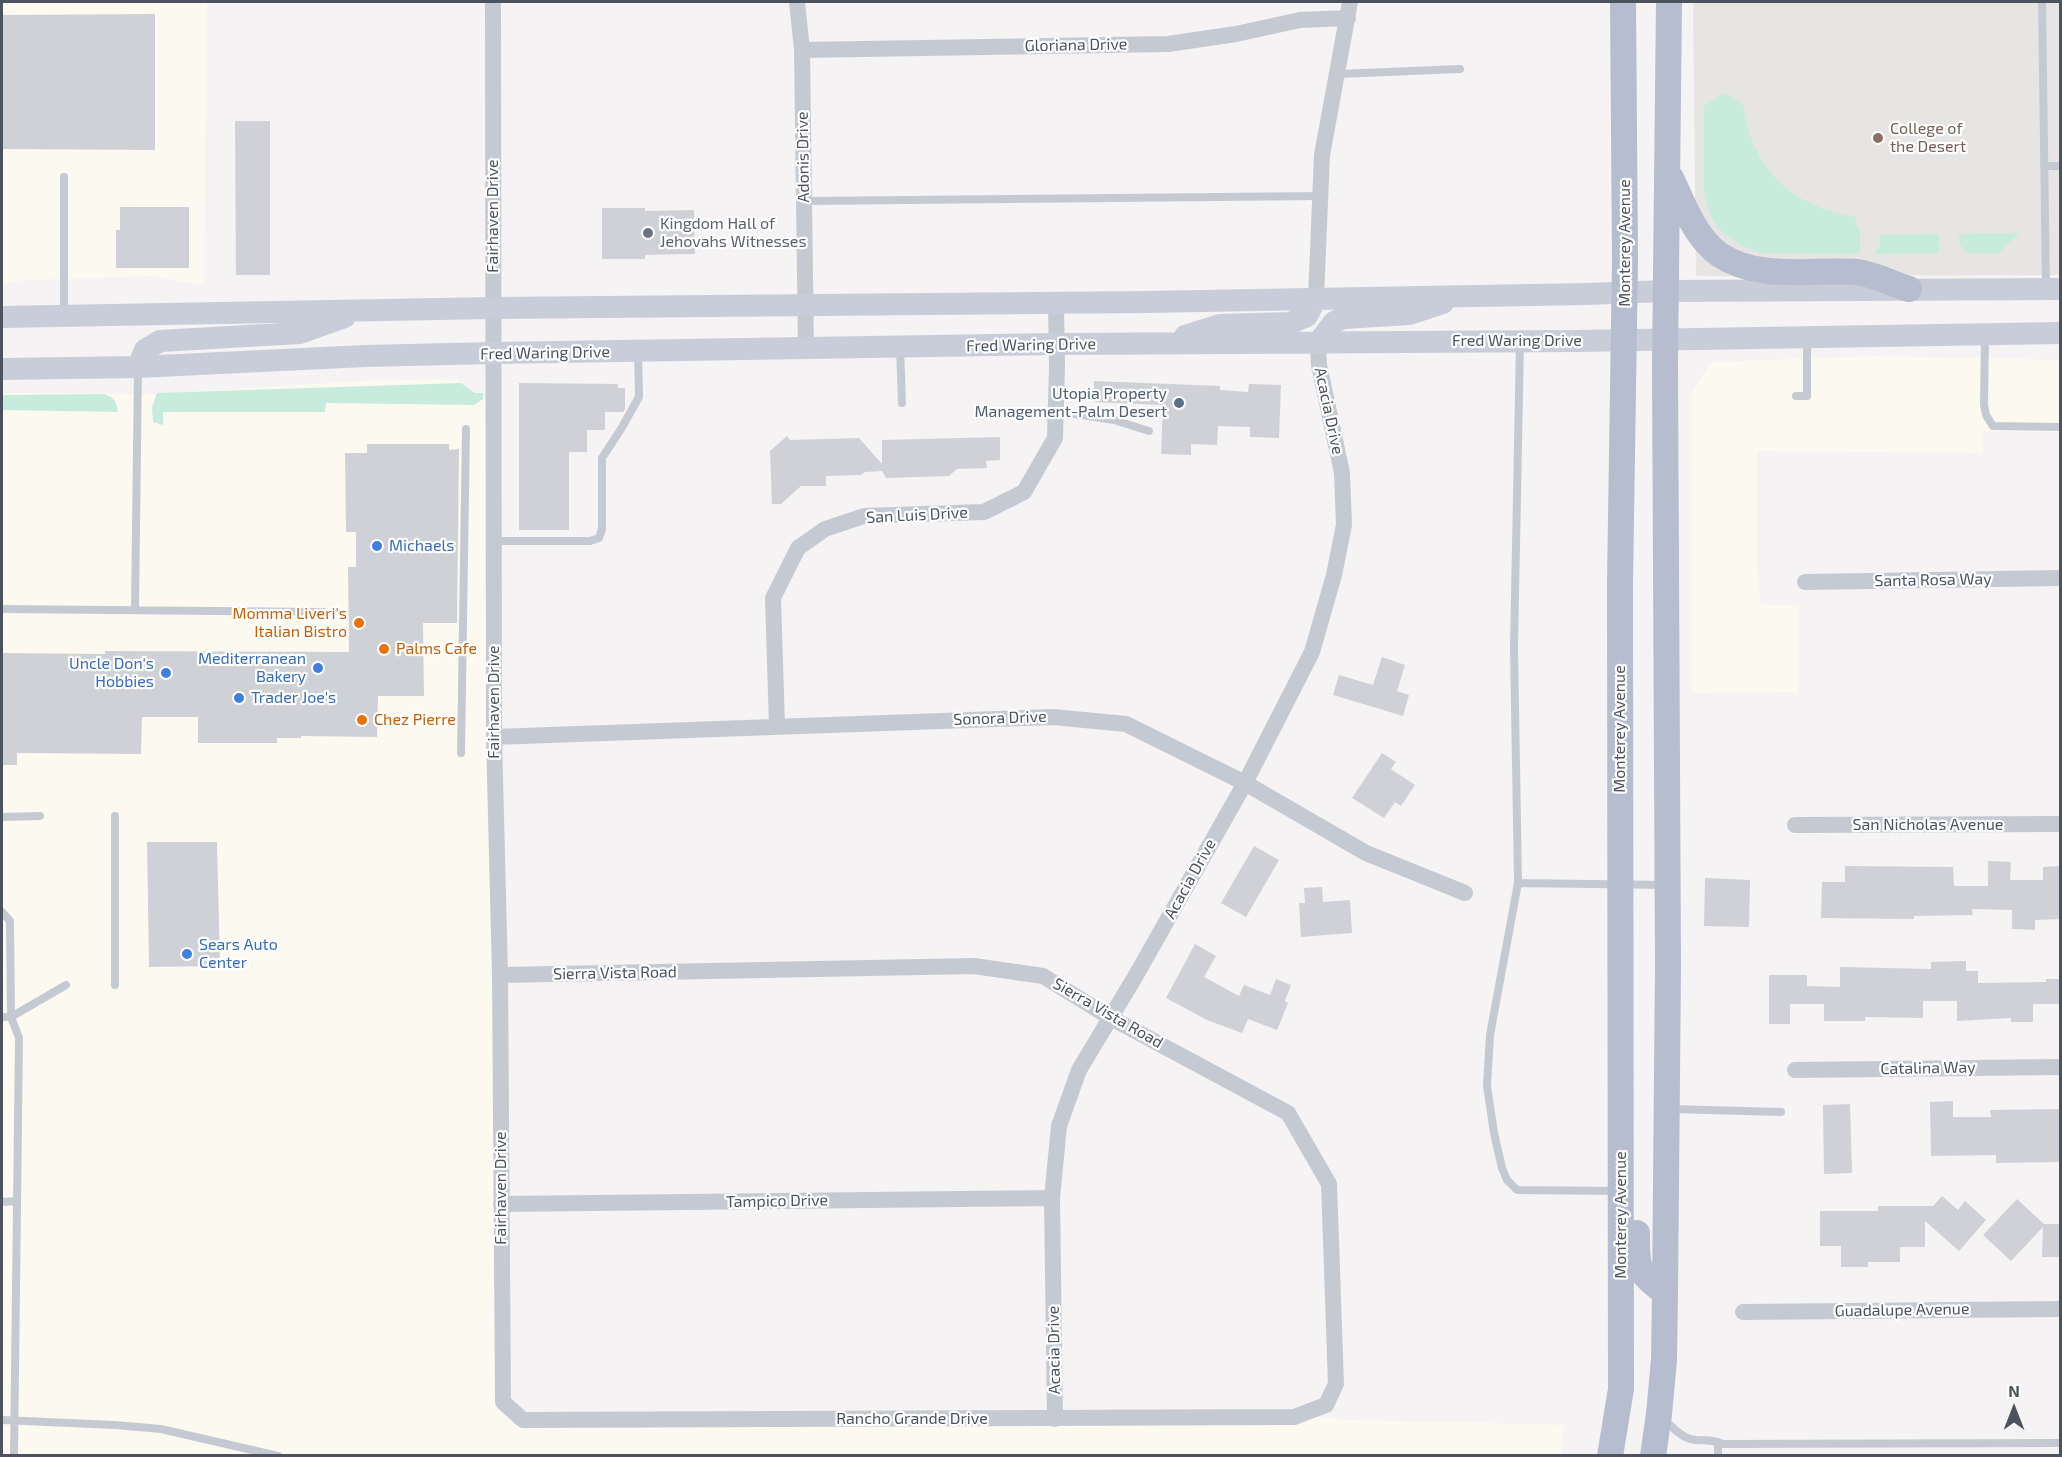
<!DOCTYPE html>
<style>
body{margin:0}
#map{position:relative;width:2062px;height:1457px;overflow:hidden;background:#f5f3f3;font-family:"Exo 2",sans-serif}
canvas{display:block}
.frame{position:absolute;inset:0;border:3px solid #4c525e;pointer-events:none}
.north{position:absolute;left:1984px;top:1379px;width:60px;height:60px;-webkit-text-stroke:4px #fff;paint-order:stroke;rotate:0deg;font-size:16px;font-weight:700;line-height:24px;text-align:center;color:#4c525e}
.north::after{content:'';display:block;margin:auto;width:21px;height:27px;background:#4c525e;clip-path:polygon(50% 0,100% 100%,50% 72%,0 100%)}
</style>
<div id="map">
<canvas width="2062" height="1457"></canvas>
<div class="frame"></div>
<div class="north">N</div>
</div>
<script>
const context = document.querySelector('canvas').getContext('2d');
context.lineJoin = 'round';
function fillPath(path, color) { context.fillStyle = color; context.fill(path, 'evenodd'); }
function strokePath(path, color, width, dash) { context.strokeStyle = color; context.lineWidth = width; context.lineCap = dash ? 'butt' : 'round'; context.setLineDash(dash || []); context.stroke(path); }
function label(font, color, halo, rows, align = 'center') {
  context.font = font + ' "Exo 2",sans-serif'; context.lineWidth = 4.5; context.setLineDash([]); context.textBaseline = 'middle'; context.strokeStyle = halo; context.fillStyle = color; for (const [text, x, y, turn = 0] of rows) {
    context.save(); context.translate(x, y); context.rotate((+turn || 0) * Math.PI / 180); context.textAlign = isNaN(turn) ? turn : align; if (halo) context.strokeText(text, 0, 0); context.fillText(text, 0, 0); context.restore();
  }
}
const commercial = new Path2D(`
 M2 2H207L204 286 154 276 27 280 2 283Z
 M1876 356 2060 360V432L1983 431V453L1757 451V566L1761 605H1799L1798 692 1692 693V392L1711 362Z
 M458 379 489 404 498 1193 503 1415 1053 1411 1200 1416 1321 1417 1348 1420 1564 1425 1561 1456H2V393L157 394 363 381Z`);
const education = new Path2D(`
 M1693 2H2060V275L1696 276Z`);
const green = new Path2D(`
 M1725 93 1743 104C1752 170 1791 206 1856 217V224L1860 232V254L1761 253C1747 249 1729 240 1719 229 1711 220 1707 204 1704 193V106Z
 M2020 233 1999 253H1968L1960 245 1959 234Z
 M1939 234V253L1875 254 1880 244V235Z
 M461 383 475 393H483V399L474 405 326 403 325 412H163V425L153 422 152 407 157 393Z
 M104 394C115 397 116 402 118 412L2 410V395Z`);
const building = new Path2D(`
 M155 14V150L2 149V15Z
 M235 121H270V275H236Z
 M120 207H189V268H116V230H120Z
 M602 208H645V211L694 210 695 254 645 255V259H602Z
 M1094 381 1220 386V390L1248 392 1249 384 1281 385 1279 438 1250 437V427L1218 426 1217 445 1191 444V455L1161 454 1163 405 1094 402Z
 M519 383 618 384V388H625V409L623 412H605V430H587V452H569V530H519Z
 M787 436 790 440 859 438 882 464V440L1000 437V460L986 461 987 468 957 469 949 476 886 478 882 471 865 472 861 475 826 476V486H801L781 504H772L770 451Z
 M367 444H449V450L459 449 457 623H423L424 696H378L377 737 301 736V738H277V743H198V717H142L141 754 17 753V765H2V653L105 654V651L349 652 348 567H356V532H346L345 453H367Z
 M1382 657 1405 665 1397 691 1409 695 1403 716 1333 695 1339 675 1373 685Z
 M1382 753 1396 762 1391 769 1415 785 1401 806 1395 802 1384 818 1352 798Z
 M147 842H217L220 966 149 967Z
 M1254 846 1279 860 1246 917 1221 903Z
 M1988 861 2011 862 2010 880H2043V867L2061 866V919L2035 920V930L2012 929V910L1972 909 1973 915 1914 916V919L1821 918 1822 882H1845V866L1953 867 1954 886H1988Z
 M1705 878 1750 880 1749 927 1704 926Z
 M1322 887 1323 902 1350 900 1352 933 1301 937 1299 903H1305L1304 888Z
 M1195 944 1216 956 1204 977 1239 996 1244 985 1270 995 1276 979 1291 985 1285 1001 1288 1003 1277 1030 1248 1019 1242 1033 1207 1020 1166 998Z
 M1966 961V971H1978V983L2046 982V979H2061V1004H2033V1022H2011V1018L1957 1021V1001H1923V1018L1865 1017V1021H1824V1004H1790V1024H1769V975H1807V986L1840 987V967L1931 969V962Z
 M1953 1101V1117H1991L1990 1110 2061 1109V1162L1996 1163V1155L1931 1156 1930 1102Z
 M1850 1104 1852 1173 1824 1174 1823 1105Z
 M1942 1196 1958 1210 1965 1201 1986 1220 1959 1251 1925 1221V1247H1900V1262H1868V1267H1841V1246H1820V1211H1878V1206H1933Z
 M2017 1199 2044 1224H2061V1257H2042L2043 1227 2011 1261 1983 1235Z`);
const service = new Path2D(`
 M2042 2 2046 289
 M1338 74 1460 69
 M2044 166H2060
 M64 177V316
 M804 201 1320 196
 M1985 335 1984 405 1986 415 1993 426 2060 427
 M1520 342 1514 647 1518 883 1490 1035 1487 1086 1494 1133 1502 1168 1507 1180 1517 1190 1619 1191
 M900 348 902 403
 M1796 396H1807V337
 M1056 411 1114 420 1149 431
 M494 541H590L599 538 602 529V458L621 429 639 397 638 352
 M2 609 323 612
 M135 610 138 367
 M461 753 466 429
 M115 816V985
 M2 817 40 816
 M1518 883 1664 885
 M2 912 10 921 11 1017 19 1038 14 1456
 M2 1017H11L66 985
 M1671 1109 1781 1112
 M2 1202 17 1201
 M1664 1419C1671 1426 1680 1436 1690 1439 1703 1442 1708 1438 1723 1444L2060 1443
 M2 1420 115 1425 161 1429 278 1456
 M1718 1456V1442`);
const minor = new Path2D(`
 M493 2 494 737 500 975 503 1402 523 1420 1294 1417 1326 1405 1336 1384 1329 1184 1288 1113 1111 1018 1043 976 974 966 500 975
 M797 2 802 50 806 349
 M802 50 1168 44 1236 34 1300 20 1348 18
 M1316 298 1322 155 1350 2
 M1805 582 2060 578
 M777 726 773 598 798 548 825 529 864 516 984 512 1024 492 1055 438 1057 367 1056 302
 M494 737 1053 717 1126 724 1245 783 1366 853 1465 893
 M1795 825 2060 824
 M1795 1070 2060 1067
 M501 1204 1052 1198
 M1743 1312 2060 1309
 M1055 1419 1052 1198 1059 1126 1079 1070 1135 977 1245 783 1312 652 1334 575 1344 525 1342 473 1319 365 1318 343`);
const secondary = new Path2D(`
 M2 317 493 308 1146 302 1586 294 1666 291 2060 289
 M1185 336 1220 325 1290 323 1307 316 1316 298
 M1318 343 1334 322 1344 318 1409 314 1443 303
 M138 367 145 350 160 341 300 333 345 317
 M2 369 138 367 365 356 494 353 1057 344 1577 341 2060 333`);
const primary = new Path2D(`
 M1671 178C1683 203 1695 238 1720 255 1759 281 1812 269 1856 272 1874 274 1893 284 1909 289
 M1637 1233C1637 1269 1636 1270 1665 1293
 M1610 1456 1621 1389 1620 583 1625 260 1623 2
 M1653 1456 1659 1414 1664 1360 1665 1293 1668 966 1665 365 1669 2`);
const markers = [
 [1878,138,6,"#8d6e63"],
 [648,233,6,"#6b7280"],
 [1179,403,6,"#5c6f8a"],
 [377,546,6,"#3f7fe0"],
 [359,623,6,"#e8710a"],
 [384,649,6,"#e8710a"],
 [318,668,6,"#3f7fe0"],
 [166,673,6,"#3f7fe0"],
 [239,698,6,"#3f7fe0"],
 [362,720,6,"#e8710a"],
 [187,954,6,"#3f7fe0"]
];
const streetNames = [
 ["Gloriana Drive",1076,45,-1],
 ["Adonis Drive",803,157,-91],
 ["Fairhaven Drive",493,216,-90],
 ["Monterey Avenue",1625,243,-90],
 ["Fred Waring Drive",1517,341],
 ["Fred Waring Drive",1031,345,-1],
 ["Fred Waring Drive",545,353,-1],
 ["Acacia Drive",1329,411,78],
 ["San Luis Drive",917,515,-3],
 ["Santa Rosa Way",1933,580,-1],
 ["Fairhaven Drive",494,702,-90],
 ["Sonora Drive",1000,718,-2],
 ["Monterey Avenue",1620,729,-90],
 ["San Nicholas Avenue",1928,825],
 ["Acacia Drive",1190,879,-61],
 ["Sierra Vista Road",615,973,-1],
 ["Sierra Vista Road",1108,1013,30],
 ["Catalina Way",1928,1068,-1],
 ["Fairhaven Drive",501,1188,-90],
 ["Tampico Drive",777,1201,-1],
 ["Monterey Avenue",1621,1215,-90],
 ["Guadalupe Avenue",1902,1310,-1],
 ["Acacia Drive",1054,1350,-91],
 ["Rancho Grande Drive",912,1419]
];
const educationNames = [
 ["College of",1890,129],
 ["the Desert",1890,147]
];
const worshipNames = [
 ["Kingdom Hall of",660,224],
 ["Jehovahs Witnesses",660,242]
];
const serviceNames = [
 ["Utopia Property",1167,394],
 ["Management-Palm Desert",1167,412]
];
const shopNames = [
 ["Michaels",389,546],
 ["Mediterranean",306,659,"right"],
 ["Bakery",306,677,"right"],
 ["Uncle Don's",154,664,"right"],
 ["Hobbies",154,682,"right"],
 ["Trader Joe's",251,698],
 ["Sears Auto",199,945],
 ["Center",199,963]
];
const foodNames = [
 ["Momma Liveri's",347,614,"right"],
 ["Italian Bistro",347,632,"right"],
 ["Palms Cafe",396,649],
 ["Chez Pierre",374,720]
];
fillPath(commercial, '#fcfaf0');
fillPath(education, '#e6e5e4');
fillPath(green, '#c7ecdd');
fillPath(building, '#d0d1d6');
strokePath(service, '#c5cad2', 8);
strokePath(minor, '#c5cad2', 16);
strokePath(secondary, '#c8cdd9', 22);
strokePath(primary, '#b6bdce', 26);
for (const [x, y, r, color] of markers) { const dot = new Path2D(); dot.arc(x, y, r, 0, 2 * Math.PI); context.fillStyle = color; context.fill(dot); strokePath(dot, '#fff', 2); }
label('16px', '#4c525e', '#fff', streetNames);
label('16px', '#785e54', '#fff', educationNames, 'left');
label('16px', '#5b616d', '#fff', worshipNames, 'left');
label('16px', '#4e5e75', '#fff', serviceNames, 'right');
label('16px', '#366cbe', '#fff', shopNames, 'left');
label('16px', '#c56008', '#fff', foodNames, 'left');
</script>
